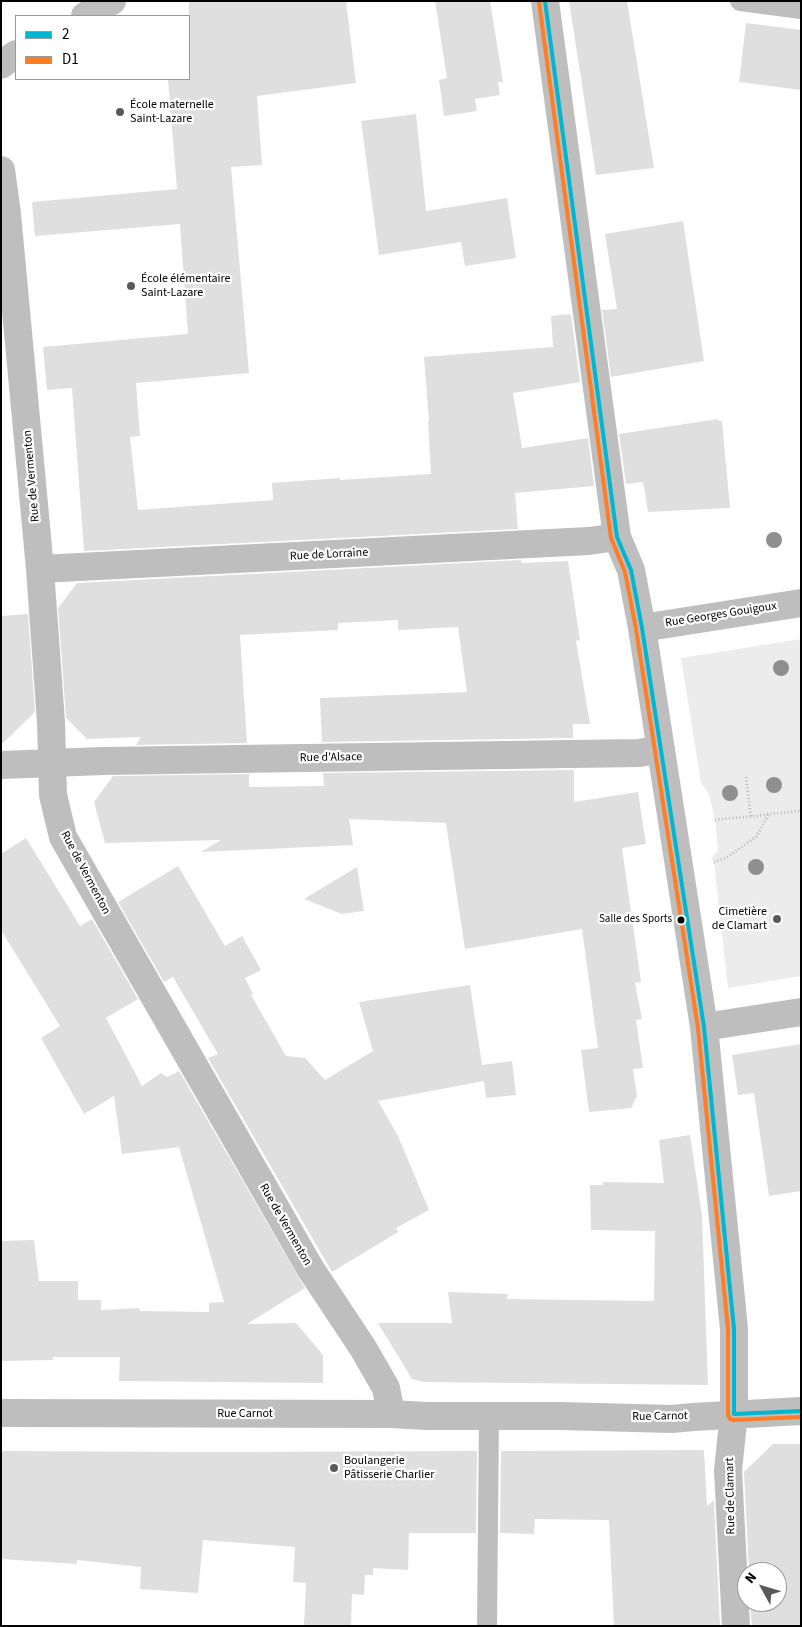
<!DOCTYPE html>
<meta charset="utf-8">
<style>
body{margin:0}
#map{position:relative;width:802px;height:1627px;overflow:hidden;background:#fff;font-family:"Source Sans 3",sans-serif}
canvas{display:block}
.frame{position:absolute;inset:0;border:2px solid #000;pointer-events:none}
.legend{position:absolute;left:15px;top:15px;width:175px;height:65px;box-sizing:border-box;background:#fff;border:1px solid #999;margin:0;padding:6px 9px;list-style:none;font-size:15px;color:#000}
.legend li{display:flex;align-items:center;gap:10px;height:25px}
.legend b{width:25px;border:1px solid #999}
.north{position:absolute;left:737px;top:1562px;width:50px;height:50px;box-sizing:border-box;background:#fff;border:1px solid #999;border-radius:50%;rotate:309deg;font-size:14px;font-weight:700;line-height:20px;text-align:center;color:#000}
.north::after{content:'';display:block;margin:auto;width:18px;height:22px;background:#595959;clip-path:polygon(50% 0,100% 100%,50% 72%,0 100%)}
</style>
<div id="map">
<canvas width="802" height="1627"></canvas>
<div class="frame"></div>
<ul class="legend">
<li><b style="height:6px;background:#01b7cf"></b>2</li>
<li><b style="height:6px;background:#ff7d24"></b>D1</li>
</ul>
<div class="north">N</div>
</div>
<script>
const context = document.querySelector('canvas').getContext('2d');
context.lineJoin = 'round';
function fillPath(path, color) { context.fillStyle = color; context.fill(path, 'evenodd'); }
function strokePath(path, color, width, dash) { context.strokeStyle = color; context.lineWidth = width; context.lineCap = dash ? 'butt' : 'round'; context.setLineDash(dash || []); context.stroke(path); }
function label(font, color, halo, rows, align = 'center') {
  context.font = font + ' "Source Sans 3",sans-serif'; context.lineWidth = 4.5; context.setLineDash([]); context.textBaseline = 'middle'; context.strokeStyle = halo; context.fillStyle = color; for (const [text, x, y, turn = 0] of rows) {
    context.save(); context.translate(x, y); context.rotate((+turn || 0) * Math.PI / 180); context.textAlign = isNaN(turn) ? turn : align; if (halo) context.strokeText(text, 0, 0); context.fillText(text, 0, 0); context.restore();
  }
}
const green = new Path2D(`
 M801 639V976L728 988 714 862 711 858 718 851 715 820 709 794 701 783 681 658Z`);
const building = new Path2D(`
 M189 1H346L356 83 257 96 262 165 231 167 249 373 136 383 140 436 130 437 138 510 273 500 272 483 340 478V480L431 474 428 422 429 421 424 357 553 347 551 316 571 314 580 382 513 393 522 448 588 438 594 486 515 493 518 529 84 551 72 388 47 390 43 347 188 334 180 224 35 236 32 202 177 189 168 79H189Z
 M435 1H490L503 82H498L500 95 475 99 477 111 444 116 439 80 447 78Z
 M569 1H627L654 168 596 175Z
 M746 23 801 30V90L739 82Z
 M416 114 426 211 507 198 516 258 465 266 461 242 379 255 361 121Z
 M683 221 704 361 611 377 602 310 617 309 605 234Z
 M718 419 719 421H722L730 508 648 512 643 482 626 484 619 434Z
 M521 560V563L568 561 580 640 576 641 590 724H573V738L322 742 320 698 467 692 458 627 398 630V620L338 623V630L240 635 247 743 136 745 141 737 87 739 66 718 58 608 77 583Z
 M28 614 35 712 1 745V616Z
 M574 770V802L638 792 646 844 622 848 641 982 635 983 642 1019 636 1020 643 1068 633 1069 637 1096 631 1108 589 1112 581 1050 598 1048 582 929 465 949 446 823 349 819 353 845 201 852 221 840 105 843 94 802 113 776 249 774V787L324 786 323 773Z
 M26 838 80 926 92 919 138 999 106 1018 142 1086 161 1073 167 1077 179 1071 305 1288 247 1324 296 1323 323 1355V1383L119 1381 120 1357H53V1360L1 1361V1241L34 1240 39 1281H78V1300H101V1310L139 1308 140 1311 209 1312V1303L224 1302 179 1147 122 1154 114 1096 84 1114 41 1038 60 1026 1 930V854Z
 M178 866 225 946 242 936 261 970 245 978 253 994 251 995 286 1056 305 1058 325 1080 373 1051 359 1002 470 985 482 1065 512 1061 516 1095 486 1098 484 1081 378 1101 398 1136 429 1210 396 1228 398 1232 332 1272 208 1058 218 1054 173 977 164 982 118 902Z
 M357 867 364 911 342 914 304 899Z
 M801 1044V1191L769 1196 754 1093 738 1095 732 1055Z
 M690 1135 702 1215 708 1385 423 1382 412 1379 378 1323H452L448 1292 508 1294 507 1299 654 1301 655 1231 591 1230 590 1185H603V1182L664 1183 659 1140Z
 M773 1444H801V1626H752L750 1602H777V1572H749L744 1472Z
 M704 1450 707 1506 714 1500 720 1626H614L609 1520 535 1519 534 1534 500 1533 501 1451Z
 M1 1451 211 1452 477 1451 476 1533H409L408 1570 373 1568V1575H365L364 1595 352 1594 351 1626H304L306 1583 293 1582 295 1547 203 1540 198 1593 140 1589 141 1567 77 1560V1564L1 1559Z`);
const path = new Path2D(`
 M746 777 751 818
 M715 820C732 817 750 818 768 814
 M714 862 726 858 756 837 769 814 801 811`);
const service = new Path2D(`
 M740 1 801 9
 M487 1626 489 1417`);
const minor = new Path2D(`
 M545 1 617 537 631 570 642 628 704 1027 734 1329V1414L728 1470 736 1626
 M85 16 112 1
 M1 65 16 54
 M1 170 7 214 40 569 51 722 53 795 63 837 310 1268 363 1348 386 1388 391 1414
 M40 569 589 541 617 537
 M642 628 801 603
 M1 765 103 761 639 753 661 749
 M704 1027 801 1012
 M1 1413 391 1414 427 1416H560L672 1419 693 1417 801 1411`);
const bus1 = new Path2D(`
 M545 1 617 537 631 570 642 628 704 1027 734 1329V1414
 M734 1414 801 1411`);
const bus2 = new Path2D(`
 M539 2 611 538 625 572 636 629 698 1028 728 1329V1415L730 1419 734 1420 801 1417`);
const trees = [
 [774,540],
 [781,668],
 [774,785],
 [730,793],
 [756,867]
];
const markers = [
 [120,112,5,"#595959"],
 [131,286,5,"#595959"],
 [777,919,5,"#595959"],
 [681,920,4.5,"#000"],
 [334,1468,5,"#595959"]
];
const busNames = [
 ["Salle des Sports",672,920]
];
const poiNames = [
 ["École maternelle",130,105],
 ["Saint-Lazare",130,119],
 ["École élémentaire",141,279],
 ["Saint-Lazare",141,293],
 ["Cimetière",767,912,"right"],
 ["de Clamart",767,926,"right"],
 ["Boulangerie",344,1461],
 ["Pâtisserie Charlier",344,1475]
];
const streetNames = [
 ["Rue de Vermenton",32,476,-95],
 ["Rue de Lorraine",329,555,-3],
 ["Rue Georges Gouigoux",721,615,-9],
 ["Rue d'Alsace",331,758,-1],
 ["Rue de Vermenton",85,873,62],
 ["Rue de Vermenton",285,1225,60],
 ["Rue Carnot",245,1414],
 ["Rue Carnot",660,1417,-1],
 ["Rue de Clamart",731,1496,-91]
];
fillPath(green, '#ececec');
fillPath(building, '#dfdfdf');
strokePath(path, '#b9b9b9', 3, [1, 2.5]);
strokePath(service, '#bebebe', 20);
strokePath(minor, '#bebebe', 28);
strokePath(bus1, '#01b7cf', 4);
strokePath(bus2, '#ff7d24', 4);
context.fillStyle = '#8f8f8f';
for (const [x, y] of trees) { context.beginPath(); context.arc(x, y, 8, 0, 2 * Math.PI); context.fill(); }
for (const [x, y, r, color] of markers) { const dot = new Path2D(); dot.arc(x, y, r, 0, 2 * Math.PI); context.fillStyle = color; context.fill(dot); strokePath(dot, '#fff', 2); }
label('11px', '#000', '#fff', busNames, 'right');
label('12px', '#000', '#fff', poiNames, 'left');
label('12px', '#000', '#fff', streetNames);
</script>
